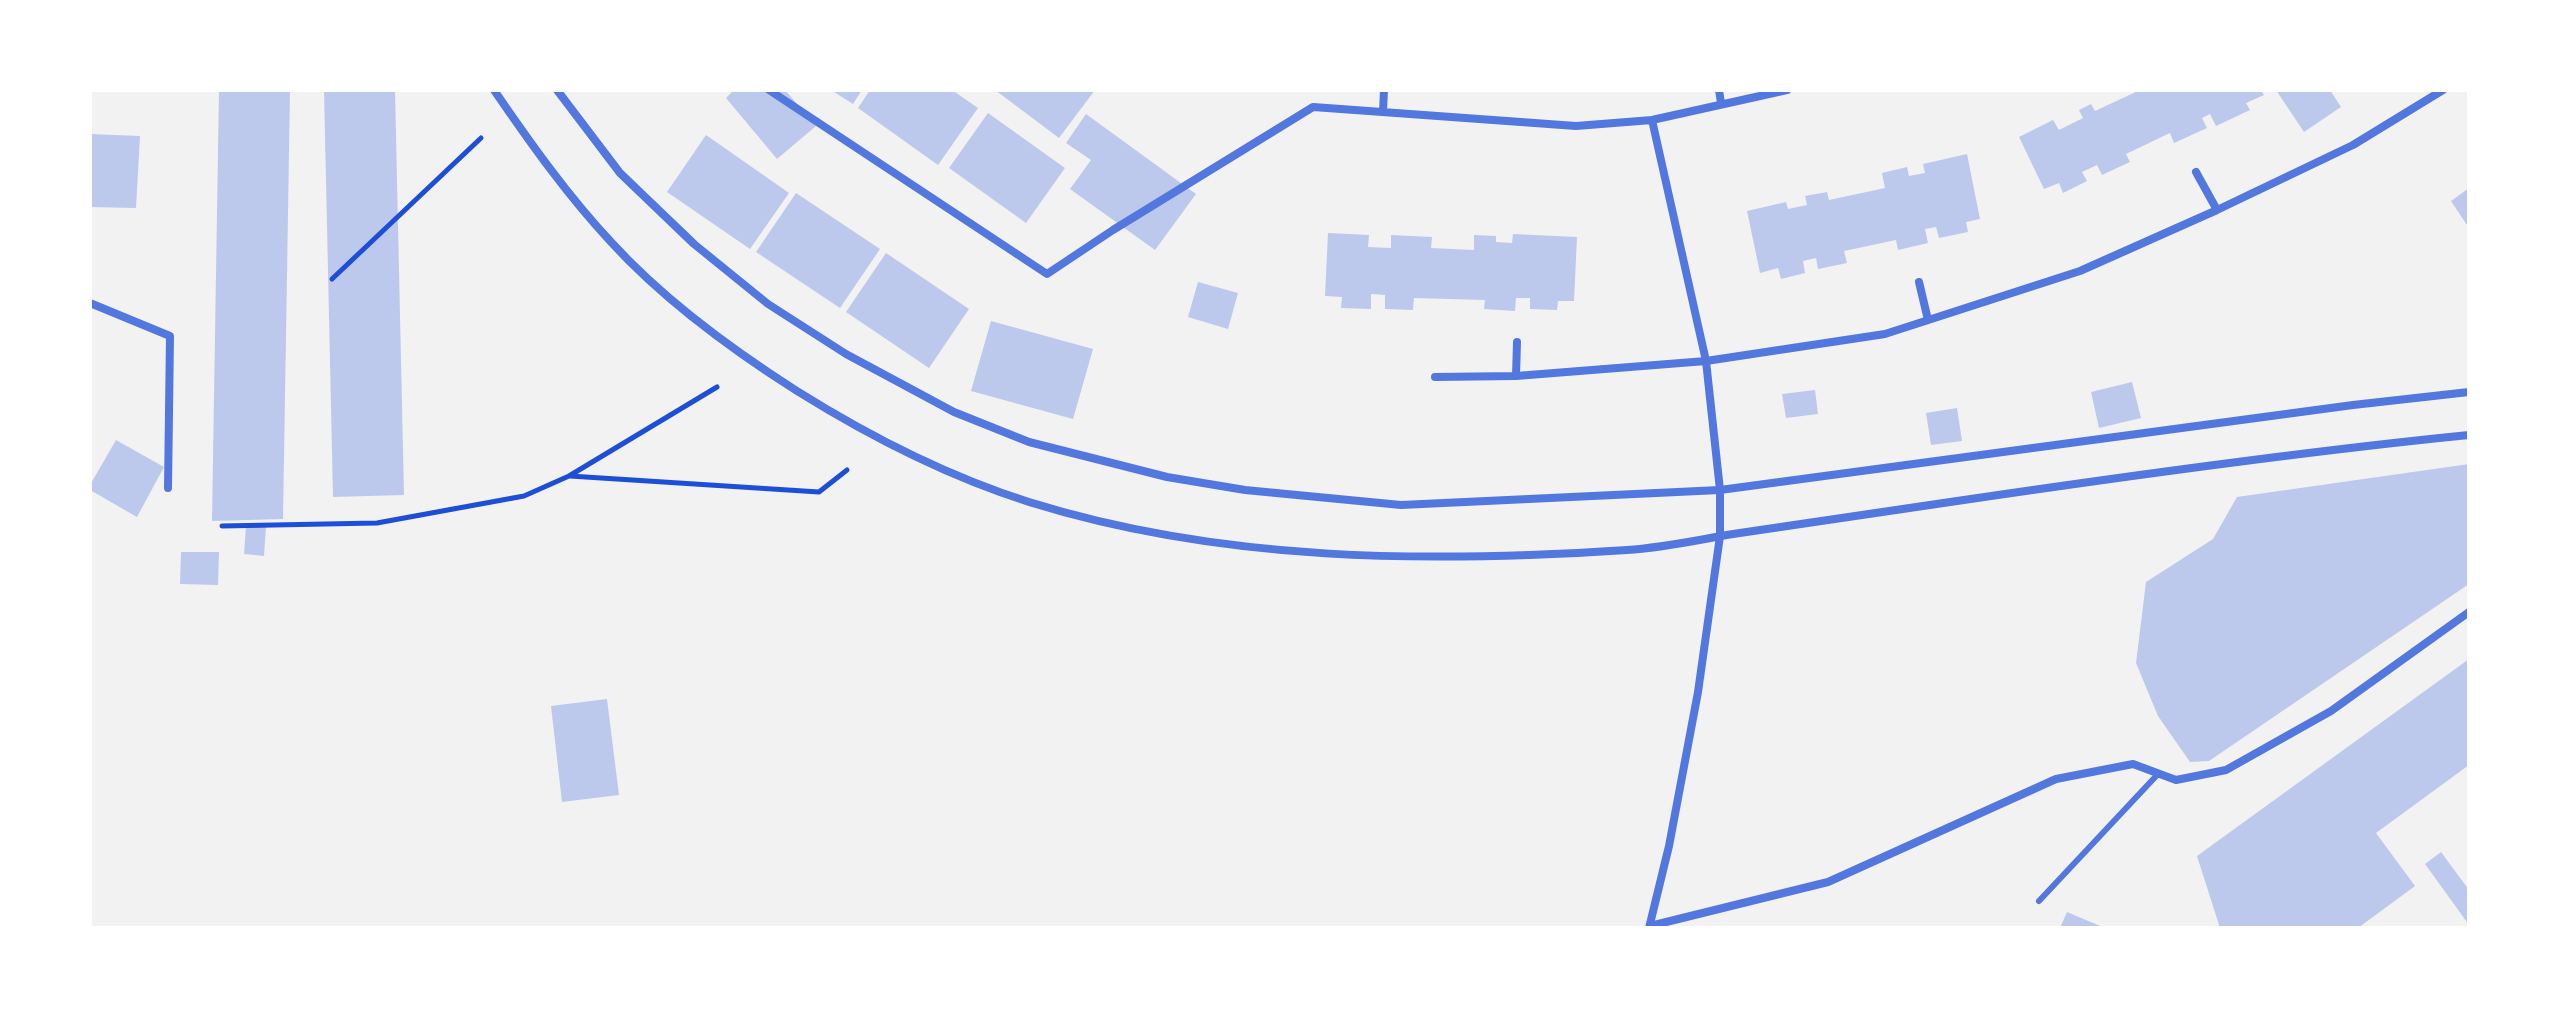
<!DOCTYPE html>
<style>
body{margin:0}
#map{position:relative;width:2559px;height:1018px;overflow:hidden;background:#f2f2f2;font-family:"Roboto Serif",serif}
canvas{display:block}
.frame{position:absolute;inset:0;border:92px solid #fff;pointer-events:none}
</style>
<div id="map">
<canvas width="2559" height="1018"></canvas>
<div class="frame"></div>
</div>
<script>
const context = document.querySelector('canvas').getContext('2d');
context.lineJoin = 'round';
function fillPath(path, color) { context.fillStyle = color; context.fill(path, 'evenodd'); }
function strokePath(path, color, width, dash) { context.strokeStyle = color; context.lineWidth = width; context.lineCap = dash ? 'butt' : 'round'; context.setLineDash(dash || []); context.stroke(path); }
const building = new Path2D(`
 M219 90H290L283 519 212 521Z
 M324 90H395L404 495 333 497Z
 M734 90H785L816 126 777 159 726 98Z
 M831 90H862L853 104Z
 M870 90H952L978 108 938 165 858 108Z
 M995 90H1095L1059 138Z
 M2140 90H2261L2264 95 2246 103 2250 110 2216 126 2210 114 2202 118 2207 128 2174 143 2170 133 2126 154 2130 162 2102 175 2097 165 2082 172 2087 181 2063 193 2059 183 2044 189 2019 137 2053 120 2059 130 2083 118 2079 110 2091 104 2095 111Z
 M2276 90H2330L2341 107 2304 132Z
 M988 113 1065 168 1026 223 949 168Z
 M1086 114 1196 194 1155 250 1070 189 1091 160 1066 143Z
 M90 134 140 136 136 208 90 207Z
 M706 135 789 193 750 249 667 192Z
 M1967 154 1980 219 1966 222 1968 232 1939 238 1936 227 1925 229 1928 243 1898 250 1896 240 1844 251 1847 263 1818 269 1816 258 1803 261 1805 273 1781 279 1778 268 1760 273 1747 211 1786 202 1788 209 1807 205 1805 196 1827 192 1829 200 1885 188 1882 173 1907 167 1909 176 1925 173 1923 164Z
 M2469 188V228L2451 201Z
 M796 193 880 249 840 308 756 252Z
 M1328 233 1369 235 1368 247 1391 248V235L1432 237 1431 248 1474 250V235L1496 236V242L1512 243 1513 234 1577 237 1574 301H1558L1557 310 1530 309V298H1516L1515 311 1484 309 1485 300 1414 298 1413 310 1385 309V295L1371 294V309L1341 308 1342 297 1325 296Z
 M886 253 969 309 929 368 846 312Z
 M1198 282 1238 293 1228 329 1188 317Z
 M991 321 1093 349 1073 419 971 391Z
 M2132 382 2141 418 2099 428 2091 392Z
 M1815 390 1818 414 1786 418 1782 394Z
 M1957 408 1962 441 1931 445 1926 413Z
 M116 440 164 467 137 517 90 490V485Z
 M2469 464V584L2209 761 2190 762 2158 716 2136 663 2146 582 2213 539 2237 497Z
 M246 526 266 527 264 556 244 554Z
 M181 552H219L218 585 180 584Z
 M2469 659V765L2376 833 2415 886 2358 928H2220L2197 856Z
 M607 699 619 795 562 802 551 706Z
 M2441 852 2469 890V925L2425 864Z
 M2067 912 2105 928H2060Z`);
const path = new Path2D(`
 M332 279 481 138
 M570 476 819 492 847 470
 M222 526 377 523 524 496 569 476 717 387`);
const service = new Path2D(`
 M2039 901 2158 774`);
const minor = new Path2D(`
 M494 90C531 144 568 196 612 243 665 301 731 349 797 391 869 436 947 476 1029 502 1222 562 1427 563 1627 550 1662 548 1698 540 1733 534 1808 523 1882 512 1957 501 2127 476 2298 452 2469 435
 M557 90 620 173 694 244 768 304 846 354 954 412 1029 442 1167 477 1245 490 1401 505 1720 490 2353 405 2469 392
 M769 90 1047 274 1113 230 1313 107 1576 126 1652 120
 M1719 90 1721 103
 M1383 112 1384 90
 M2196 172 2217 210
 M1919 282 1928 320
 M90 303 170 336 168 488
 M1516 376 1517 342
 M1435 377 1516 376 1706 361 1885 334 2080 271 2217 210 2353 145 2443 90
 M1650 926 1828 882 2056 779 2133 764 2176 780 2226 770 2331 711 2469 612
 M1649 928 1669 846 1698 692 1720 536V490L1706 361 1652 120 1787 90`);
fillPath(building, '#bdc9ec');
strokePath(path, '#1d4ed8', 5);
strokePath(service, '#5277de', 6);
strokePath(minor, '#5277de', 8);
</script>
